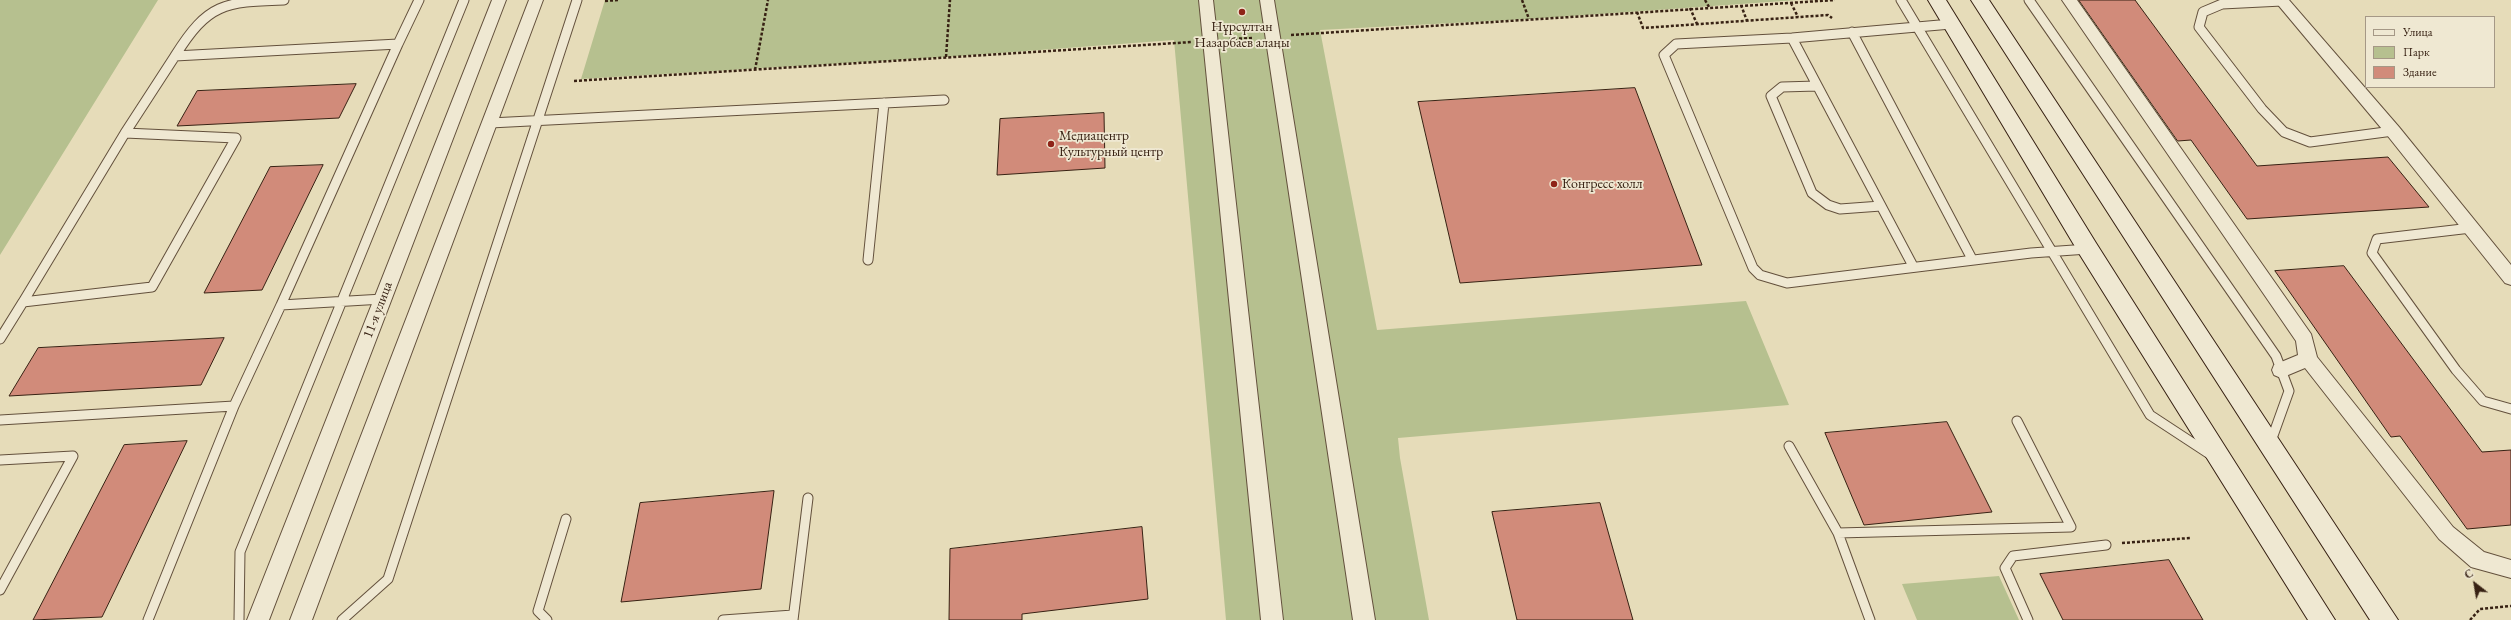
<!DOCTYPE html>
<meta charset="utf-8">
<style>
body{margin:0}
#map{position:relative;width:2511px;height:620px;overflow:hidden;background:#e6dcb9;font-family:"EB Garamond",serif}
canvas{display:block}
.legend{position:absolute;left:2365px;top:16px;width:130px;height:72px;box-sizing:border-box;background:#efe8d2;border:1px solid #a59886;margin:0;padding:5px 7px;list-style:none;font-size:12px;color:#372113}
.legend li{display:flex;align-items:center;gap:8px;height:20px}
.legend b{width:20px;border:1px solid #a59886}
.north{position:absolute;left:2455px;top:564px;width:40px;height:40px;-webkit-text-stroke:3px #efe8d2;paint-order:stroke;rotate:329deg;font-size:11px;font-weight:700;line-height:16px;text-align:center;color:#372113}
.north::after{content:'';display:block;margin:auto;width:14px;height:18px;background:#372113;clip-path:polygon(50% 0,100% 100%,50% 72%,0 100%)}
</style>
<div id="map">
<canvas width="2511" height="620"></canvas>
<ul class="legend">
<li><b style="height:5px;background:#efe8d2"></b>Улица</li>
<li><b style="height:11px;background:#b6c08f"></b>Парк</li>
<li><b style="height:11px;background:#d18b7a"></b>Здание</li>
</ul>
<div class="north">С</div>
</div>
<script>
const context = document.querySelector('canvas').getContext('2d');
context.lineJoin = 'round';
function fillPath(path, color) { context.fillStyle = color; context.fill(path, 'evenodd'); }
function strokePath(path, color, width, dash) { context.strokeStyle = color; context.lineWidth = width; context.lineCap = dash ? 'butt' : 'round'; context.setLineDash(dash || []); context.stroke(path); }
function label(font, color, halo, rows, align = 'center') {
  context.font = font + ' "EB Garamond",serif'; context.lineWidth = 3.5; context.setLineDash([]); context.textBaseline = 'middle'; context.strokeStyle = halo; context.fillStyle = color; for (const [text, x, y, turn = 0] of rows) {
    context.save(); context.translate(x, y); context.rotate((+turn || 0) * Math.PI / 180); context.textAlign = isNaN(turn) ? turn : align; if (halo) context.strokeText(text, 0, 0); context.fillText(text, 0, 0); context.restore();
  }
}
const green = new Path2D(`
 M0 0H158L0 255Z
 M605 0H1798L1529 19 1320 30 1377 330 1746 301 1789 405 1398 438 1400 458 1429 620H1226L1174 40 946 57 581 79Z
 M1999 576 2019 620H1917L1902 584Z`);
const building = new Path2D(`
 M2079 0H2135L2257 166 2388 157 2429 207 2247 219 2191 140 2178 141Z
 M356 84 339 118 177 126 197 91Z
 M1635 88 1702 265 1460 283 1418 102Z
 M1104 113 1105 168 997 175 1000 119Z
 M323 165 262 290 204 293 270 167Z
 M2344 266 2482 452 2511 450V525L2467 529 2400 436 2391 437 2275 271Z
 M224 338 201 385 9 396 38 348Z
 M1947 422 1992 512 1864 525 1825 433Z
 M187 441 102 617 33 620 124 445Z
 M774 491 761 589 621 602 640 503Z
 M1600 503 1633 620H1517L1492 512Z
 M1142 527 1148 599 1022 614V620H949L950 549Z
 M2169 560 2203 620H2063L2040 574Z`);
const path = new Path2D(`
 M1522 0 1529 19
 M1705 0 1709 7
 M605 1 618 0
 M1791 3 1798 17
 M1741 5 1747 21
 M1690 8 1697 24
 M1637 12 1643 28 1828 15 1832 18
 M1291 35 1835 0
 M1229 39 1254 38
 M946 57 950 0
 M755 70 768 0
 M574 81 1192 42
 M2122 543 2190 538
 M2470 620 2480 609 2511 606`);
const lane = new Path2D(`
 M1901 0 2150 415 2211 455
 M2029 0 2276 356 2289 391 2270 444
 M2282 1 2222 4 2203 12 2199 27 2262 109 2284 132 2310 142 2393 131
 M1951 24 1792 38 1676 44 1664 55 1753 268 1760 275 1787 283 2031 253 2088 249
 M1852 32 1972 259
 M1792 38 1913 266
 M398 44 419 0
 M175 56C208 3 224 2 284 0
 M1817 86 1782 87 1771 96 1812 193 1828 205 1840 209 1881 206
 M490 123 944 100
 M2471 228 2377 239 2372 253 2456 370 2483 401 2511 409
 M868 260 884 103
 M23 302 125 133
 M0 339 23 302 152 287 236 138 125 133 175 56 398 44 281 305 383 299
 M0 420 234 406 281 305
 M1789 446 1838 533 1870 620
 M0 460 73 456 0 590
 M1838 533 2071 527 2017 421
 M148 620 234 406
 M239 620 240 552 464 0
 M342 620 388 579 577 0
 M547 620 538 611 566 519
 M723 620 793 615
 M793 620 808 498
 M2028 620 2005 568 2013 556 2106 545`);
const street = new Path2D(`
 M492 0H506L269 620H247Z
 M529 0H543L312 620H290Z
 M1199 0H1213L1283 620H1261Z
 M1260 0H1274L1375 620H1353Z
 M2062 0H2077L2311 334 2317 357 2453 527 2484 552 2511 560V578L2471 567 2439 539 2305 368 2281 378 2274 375 2272 370 2274 365 2298 355 2296 341Z
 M2274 0H2289L2399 127 2511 265V285L2505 283 2387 135Z`);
const secondary = new Path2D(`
 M1928 0H1946L2096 243 2335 620H2308L2080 255Z
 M1971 0H1989L2398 620H2370Z`);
const markers = [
 [1242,12,4,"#8f2418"],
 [1051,144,4,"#8f2418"],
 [1554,184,4,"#8f2418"]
];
const poiNames = [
 ["Нұрсұлтан",1242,27,"center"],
 ["Назарбаев алаңы",1242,43,"center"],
 ["Медиацентр",1059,136],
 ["Культурный центр",1059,152],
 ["Конгресс холл",1562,184]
];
const streetNames = [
 ["11-я улица",378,310,-69]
];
fillPath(green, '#b6c08f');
fillPath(building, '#d18b7a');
strokePath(building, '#372113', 1);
strokePath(lane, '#63503c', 11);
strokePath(street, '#63503c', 2);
strokePath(secondary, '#372113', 2);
strokePath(path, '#372113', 2.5, [3, 2]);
strokePath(lane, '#efe8d2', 9);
fillPath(street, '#efe8d2');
fillPath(secondary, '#efe8d2');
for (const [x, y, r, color] of markers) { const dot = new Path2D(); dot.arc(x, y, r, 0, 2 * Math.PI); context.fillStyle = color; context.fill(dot); strokePath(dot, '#efe8d2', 1.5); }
label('14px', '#372113', '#efe8d2', poiNames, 'left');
label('14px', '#372113', '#efe8d2', streetNames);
</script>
